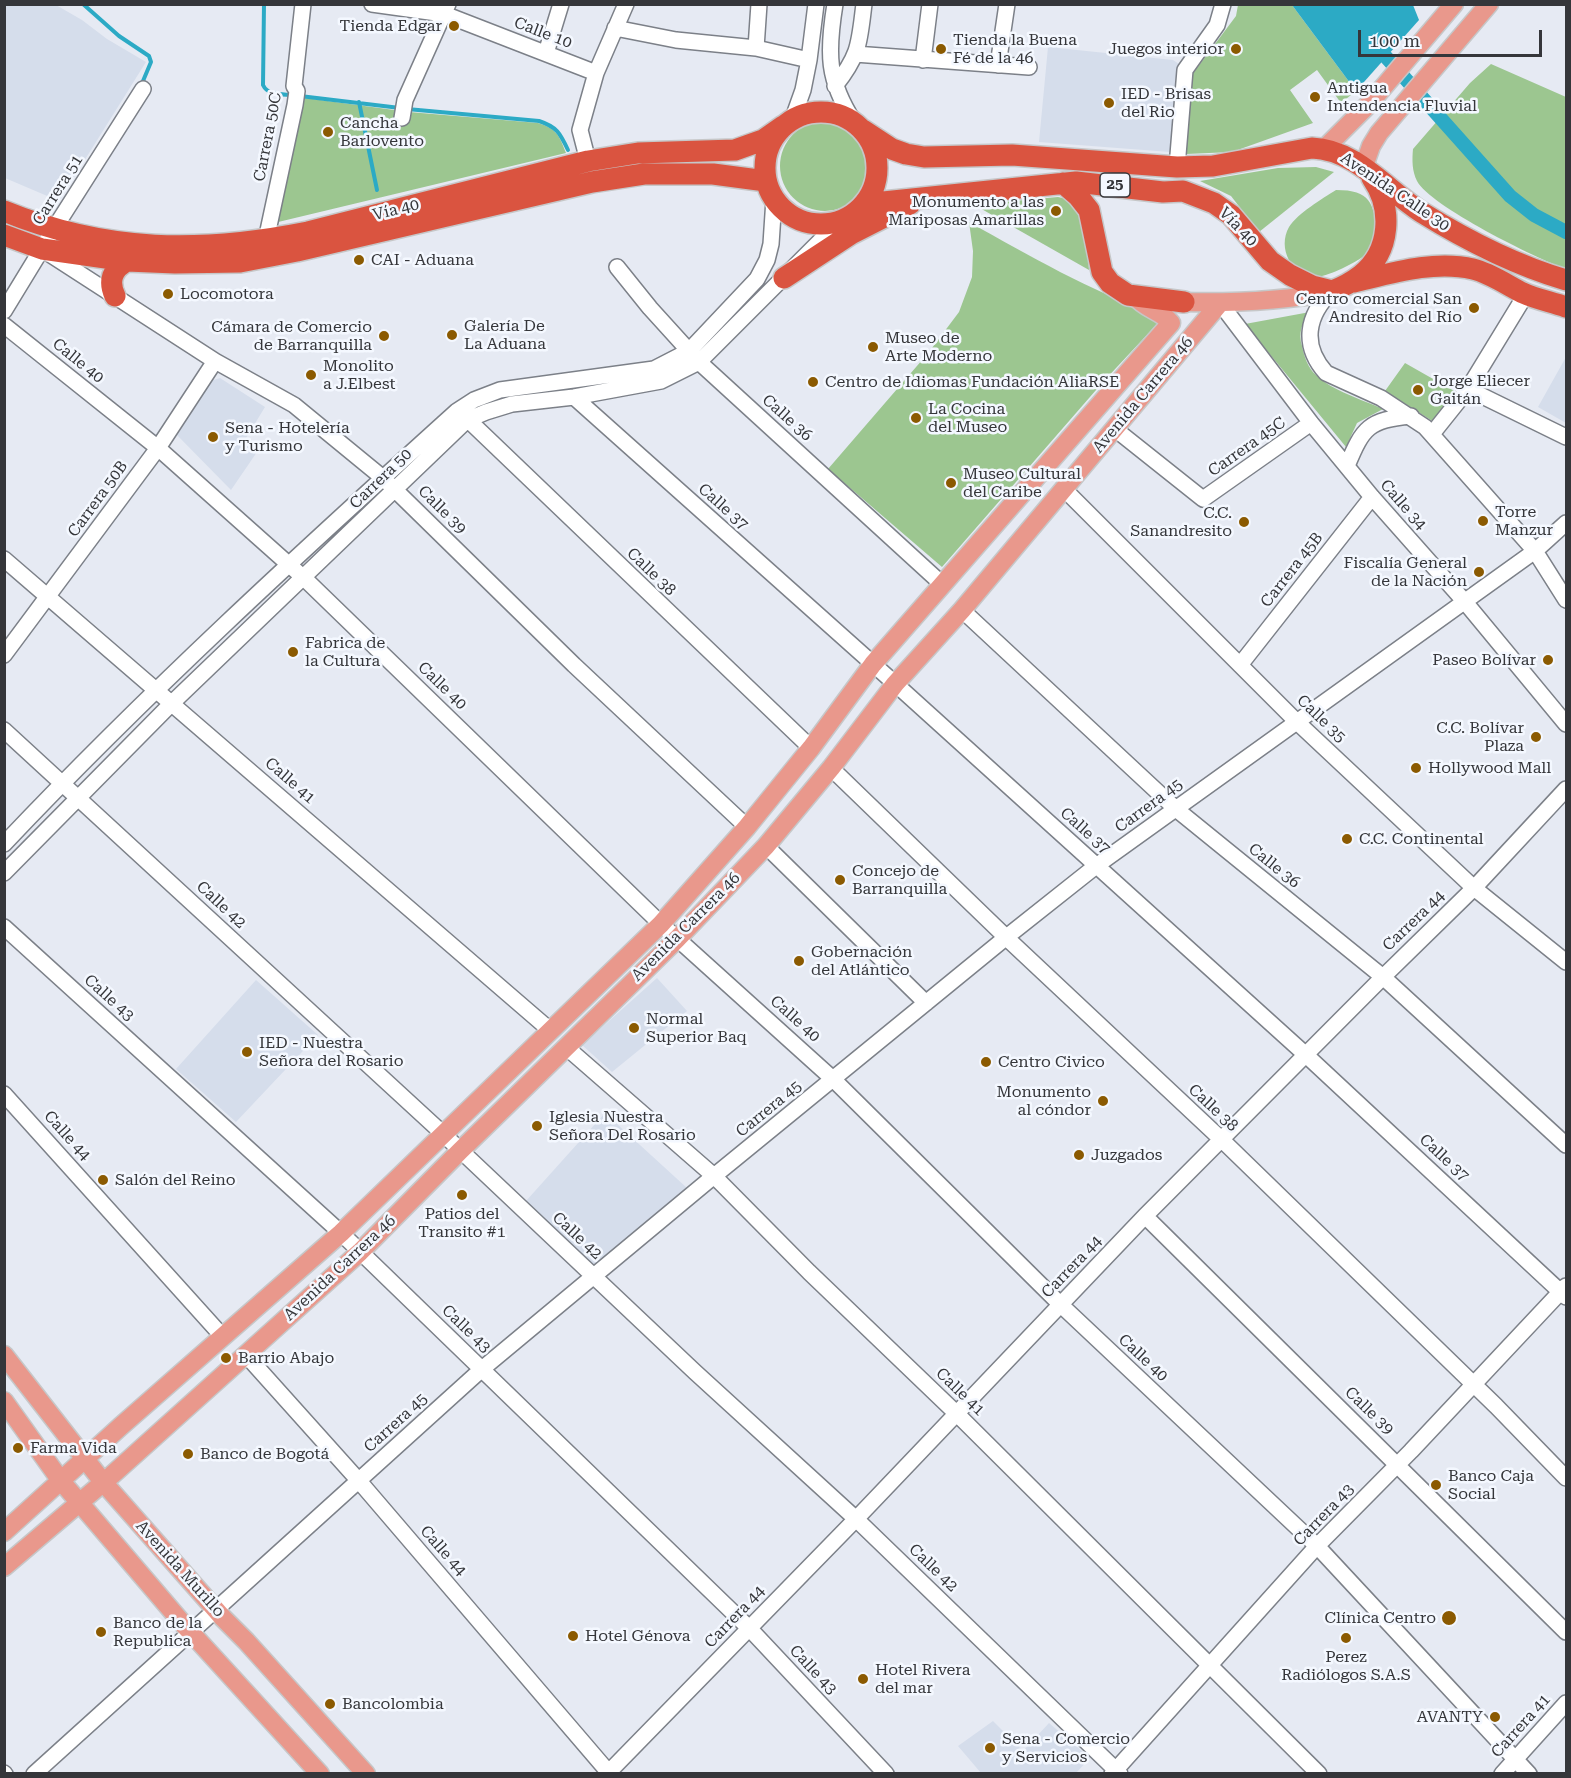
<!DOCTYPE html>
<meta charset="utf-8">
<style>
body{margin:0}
#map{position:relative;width:1571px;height:1778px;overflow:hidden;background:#e6eaf3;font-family:"Roboto Serif",serif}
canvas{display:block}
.frame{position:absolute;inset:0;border:6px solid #35363a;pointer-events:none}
.scale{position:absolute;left:1358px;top:30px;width:184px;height:27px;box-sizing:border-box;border:3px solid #35363a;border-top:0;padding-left:8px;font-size:18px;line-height:21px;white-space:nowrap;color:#35363a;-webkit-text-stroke:4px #f4f8ff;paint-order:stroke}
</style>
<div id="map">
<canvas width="1571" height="1778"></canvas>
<div class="frame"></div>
<div class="scale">100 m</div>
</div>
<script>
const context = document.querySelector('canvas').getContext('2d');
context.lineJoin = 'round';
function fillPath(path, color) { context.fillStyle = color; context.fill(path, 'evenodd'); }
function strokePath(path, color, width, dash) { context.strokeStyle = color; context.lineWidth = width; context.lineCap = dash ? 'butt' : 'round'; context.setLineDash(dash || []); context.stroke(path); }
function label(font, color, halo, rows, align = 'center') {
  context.font = font + ' "Roboto Serif",serif'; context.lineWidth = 5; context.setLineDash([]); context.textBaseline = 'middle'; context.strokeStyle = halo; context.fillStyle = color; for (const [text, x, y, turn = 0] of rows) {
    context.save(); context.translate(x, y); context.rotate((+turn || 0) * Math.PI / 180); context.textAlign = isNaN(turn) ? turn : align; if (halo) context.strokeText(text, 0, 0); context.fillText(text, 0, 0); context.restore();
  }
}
const built = new Path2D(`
 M4 5H56L82 20 107 39 146 62 59 201 5 178Z
 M1048 47 1173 60 1179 64 1170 152 1039 142Z
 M1566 357V423L1538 407Z
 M220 378 265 407 243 443 257 452 231 490 174 432 210 381Z
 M657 978 687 1011 612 1072 582 1045Z
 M256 980 318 1035 236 1122 176 1069Z
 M605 1113 687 1188 595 1268 526 1201Z
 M993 1721 1023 1751 1049 1723 1090 1758 1076 1773H981L958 1746Z`);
const green = new Path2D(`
 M1238 5H1292L1356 91 1341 103 1317 70 1290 90 1313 123 1232 152 1186 154 1191 76 1236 16Z
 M1491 64 1566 97V269C1537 259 1430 206 1417 181 1412 171 1412 160 1413 149L1470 83Z
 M298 97 409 112 538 123C557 129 559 135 566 153L274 223Z
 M780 166a45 45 0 1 1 90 0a45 45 0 1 1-90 0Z
 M1316 167 1334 172 1259 232 1231 196 1200 181 1278 168Z
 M1336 190C1371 190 1373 203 1378 233 1375 239 1372 249 1367 253 1360 261 1332 274 1322 276 1294 281 1276 250 1289 227 1298 213 1322 199 1336 190Z
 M1058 197C1062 198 1068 199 1072 201 1089 214 1088 251 1089 270L978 207 1003 202Z
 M969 222C1030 256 1090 291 1156 314L1158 323 1103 382 942 567 828 469 929 352 959 312 972 277 973 251Z
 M1310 312C1302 322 1298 333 1302 346 1304 356 1308 368 1316 375 1331 390 1363 400 1383 409L1357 423 1346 447 1245 324Z
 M1405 363 1456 392 1434 422 1385 391Z`);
const water = new Path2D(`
 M1292 5H1413L1419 20 1356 91Z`);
const stream = new Path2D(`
 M83 4 119 36 149 56 151 62 143 81V86
 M264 4 263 85C268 96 282 94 293 95
 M300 96 400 108
 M359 102 377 190
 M407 109 539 121C557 127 560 133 568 150`);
const canal = new Path2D(`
 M1386 57 1510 196 1534 215 1566 232`);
const minor = new Path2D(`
 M372 4 444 14 596 73
 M835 4C827 53 827 80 854 122
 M615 28 676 40 756 48 809 60
 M756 48 759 4
 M546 53 561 4
 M855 54 1029 67
 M923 60 930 4
 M998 65 1007 4
 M835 86C860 54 859 44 864 4
 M402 118 405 100 448 4
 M793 118 803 90 809 60 816 4
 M588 161 580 130 596 73 626 4
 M1177 167 1185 70 1217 25 1223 4
 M266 240 295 105 297 91 294 86 303 4
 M48 253 215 361 294 405 383 478 574 665 747 827
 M617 267 650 308 699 362 943 585
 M1332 291C1307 315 1301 345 1326 373L1381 398 1425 427 1535 551 1566 600
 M1220 303 1311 423 1372 497 1465 602 1566 724
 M4 311 54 229 143 89
 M4 325 158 448 304 578 661 924 834 1080 1061 1305 1317 1546 1529 1774
 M1468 389 1566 437
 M574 397 900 688 1306 1055 1566 1297
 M462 414 811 748
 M1115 429 1203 499 1311 423
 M1432 434 1468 389 1526 294
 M1347 466C1363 427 1369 420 1411 416
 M1063 488 1297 722 1474 888 1566 962
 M4 559 551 1031
 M962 610 1176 809 1383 977 1566 1145
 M4 655 158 448 215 361
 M1240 665 1372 497
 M4 730 440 1131 695 1372 856 1519 1120 1774
 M831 768 1012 943 1221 1139 1496 1406 1566 1478
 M4 844C148 692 302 551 457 411L474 400 500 390 654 369 689 351 757 279 767 260 771 244 774 199
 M766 846 926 1003
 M4 873 172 703 467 420 486 412 512 404 574 397 661 381 699 362 841 220
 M4 927 341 1233 749 1628 886 1774
 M566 1047 714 1176 809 1272 957 1414 1319 1774
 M4 1094 223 1337
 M1145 1216 1566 1632
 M246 1355 359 1481 610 1774
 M4 1773 5 1774
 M34 1774 482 1369 714 1176 1009 935 1096 866 1535 551 1566 523
 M607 1774 856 1519 1145 1216 1383 977 1474 888 1566 789
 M1112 1774 1317 1546 1411 1451 1566 1286
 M1502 1774 1566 1703`);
const major = new Path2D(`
 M1324 149 1369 104 1454 4
 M1363 169 1371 146 1379 133 1489 4
 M1184 302C1233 303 1283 301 1331 292
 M4 1355 103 1482 223 1618 246 1641 366 1774
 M4 1401 61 1481 184 1625 320 1774
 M4 1532 121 1426 341 1233 661 924 747 827 811 748 873 664 1171 323C1161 310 1146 310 1135 296
 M4 1567 112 1475 360 1252 460 1151 677 939 766 846 831 768 895 684 962 610 1220 303`);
const highway = new Path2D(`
 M765 168a56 56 0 1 1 112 0a56 56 0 1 1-112 0Z
 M863 130 892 149 906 154 924 157 1012 155 1177 167 1213 166 1312 148C1355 149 1387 190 1421 212 1466 240 1515 265 1566 280
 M1063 183 1078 196 1089 210 1102 272 1110 283 1128 295 1184 302
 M864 204 1076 182 1163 192 1183 191 1214 203 1231 215 1270 261 1290 275 1312 286 1332 291C1343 287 1352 282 1361 275 1391 251 1393 208 1372 178
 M4 211C107 253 201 253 308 232L588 161 638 153 735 150 763 140 783 126
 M4 235 42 249 127 261 175 263 240 262 297 251 592 182 644 174H713L766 181
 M784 278 851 234 910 204
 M1354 282C1392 273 1434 260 1473 269 1490 273 1507 285 1523 293 1536 299 1552 302 1566 307
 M115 296C108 281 112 269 127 261`);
const markers = [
 [454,26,6,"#8b5a01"],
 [941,49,6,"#8b5a01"],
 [1236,49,6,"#8b5a01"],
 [1315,97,6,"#8b5a01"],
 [1109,103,6,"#8b5a01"],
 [328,132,6,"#8b5a01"],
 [1056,211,6,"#8b5a01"],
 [359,260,6,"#8b5a01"],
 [168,294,6,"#8b5a01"],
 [1474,308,6,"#8b5a01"],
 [452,335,6,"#8b5a01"],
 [384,336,6,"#8b5a01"],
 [873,347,6,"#8b5a01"],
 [311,375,6,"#8b5a01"],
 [813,382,6,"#8b5a01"],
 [1418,390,6,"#8b5a01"],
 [916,418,6,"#8b5a01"],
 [213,437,6,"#8b5a01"],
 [951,483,6,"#8b5a01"],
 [1483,521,6,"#8b5a01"],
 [1244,522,6,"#8b5a01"],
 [1479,572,6,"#8b5a01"],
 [293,652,6,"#8b5a01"],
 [1548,660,6,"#8b5a01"],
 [1536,737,6,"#8b5a01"],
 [1416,768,6,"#8b5a01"],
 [1347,839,6,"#8b5a01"],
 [840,880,6,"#8b5a01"],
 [799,961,6,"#8b5a01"],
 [634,1028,6,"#8b5a01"],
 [247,1052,6,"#8b5a01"],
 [986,1062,6,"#8b5a01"],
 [1103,1101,6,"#8b5a01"],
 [537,1126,6,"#8b5a01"],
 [1079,1155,6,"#8b5a01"],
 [103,1180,6,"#8b5a01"],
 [462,1195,6,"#8b5a01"],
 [226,1358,6,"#8b5a01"],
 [18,1448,6,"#8b5a01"],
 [188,1454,6,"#8b5a01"],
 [1436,1485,6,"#8b5a01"],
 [1449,1618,8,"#8b5a01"],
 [101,1632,6,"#8b5a01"],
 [573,1636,6,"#8b5a01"],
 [1346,1638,6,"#8b5a01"],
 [863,1679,6,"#8b5a01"],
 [330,1704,6,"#8b5a01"],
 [1495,1717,6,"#8b5a01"],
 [990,1748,6,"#8b5a01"]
];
const shields = [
 [1115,185,30]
];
const shieldNames = [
 ["25",1115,185]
];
const poiNames = [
 ["Tienda Edgar",442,26,"right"],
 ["Tienda la Buena",953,40],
 ["Fé de la 46",953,58],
 ["Juegos interior",1224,49,"right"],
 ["Antigua",1327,88],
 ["Intendencia Fluvial",1327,106],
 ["IED - Brisas",1121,94],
 ["del Rio",1121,112],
 ["Cancha",340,123],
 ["Barlovento",340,141],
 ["Monumento a las",1044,202,"right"],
 ["Mariposas Amarillas",1044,220,"right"],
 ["CAI - Aduana",371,260],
 ["Locomotora",180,294],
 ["Centro comercial San",1462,299,"right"],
 ["Andresito del Río",1462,317,"right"],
 ["Galería De",464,326],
 ["La Aduana",464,344],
 ["Cámara de Comercio",372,327,"right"],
 ["de Barranquilla",372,345,"right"],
 ["Museo de",885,338],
 ["Arte Moderno",885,356],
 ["Monolito",323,366],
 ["a J.Elbest",323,384],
 ["Jorge Eliecer",1430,381],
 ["Gaitán",1430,399],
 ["Centro de Idiomas Fundación AliaRSE",825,382],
 ["La Cocina",928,409],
 ["del Museo",928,427],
 ["Sena - Hotelería",225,428],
 ["y Turismo",225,446],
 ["Museo Cultural",963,474],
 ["del Caribe",963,492],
 ["Torre",1495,512],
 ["Manzur",1495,530],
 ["C.C.",1232,513,"right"],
 ["Sanandresito",1232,531,"right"],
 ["Fiscalía General",1467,563,"right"],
 ["de la Nación",1467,581,"right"],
 ["Fabrica de",305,643],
 ["la Cultura",305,661],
 ["Paseo Bolívar",1536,660,"right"],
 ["C.C. Bolívar",1524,728,"right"],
 ["Plaza",1524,746,"right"],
 ["Hollywood Mall",1428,768],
 ["C.C. Continental",1359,839],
 ["Concejo de",852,871],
 ["Barranquilla",852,889],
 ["Gobernación",811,952],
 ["del Atlántico",811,970],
 ["Normal",646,1019],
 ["Superior Baq",646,1037],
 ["IED - Nuestra",259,1043],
 ["Señora del Rosario",259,1061],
 ["Centro Civico",998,1062],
 ["Monumento",1091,1092,"right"],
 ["al cóndor",1091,1110,"right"],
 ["Iglesia Nuestra",549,1117],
 ["Señora Del Rosario",549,1135],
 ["Juzgados",1091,1155],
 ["Salón del Reino",115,1180],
 ["Patios del",462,1214,"center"],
 ["Transito #1",462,1232,"center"],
 ["Barrio Abajo",238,1358],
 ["Farma Vida",30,1448],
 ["Banco de Bogotá",200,1454],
 ["Banco Caja",1448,1476],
 ["Social",1448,1494],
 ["Clínica Centro",1436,1618,"right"],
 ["Banco de la",113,1623],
 ["Republica",113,1641],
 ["Hotel Génova",585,1636],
 ["Perez",1346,1657,"center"],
 ["Radiólogos S.A.S",1346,1675,"center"],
 ["Hotel Rivera",875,1670],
 ["del mar",875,1688],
 ["Bancolombia",342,1704],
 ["AVANTY",1483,1717,"right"],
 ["Sena - Comercio",1002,1739],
 ["y Servicios",1002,1757]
];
const streetNames = [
 ["Calle 10",543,33,21],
 ["Carrera 50C",268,137,-79],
 ["Carrera 51",58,190,-58],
 ["Avenida Calle 30",1395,192,34],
 ["Vía 40",396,210,-14],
 ["Vía 40",1238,227,46],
 ["Calle 40",78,361,39],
 ["Avenida Carrera 46",1143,395,-50],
 ["Calle 36",787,418,42],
 ["Carrera 45C",1247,447,-35],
 ["Carrera 50",381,479,-44],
 ["Carrera 50B",98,499,-54],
 ["Calle 34",1403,505,49],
 ["Calle 37",723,507,42],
 ["Calle 39",442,510,45],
 ["Carrera 45B",1292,570,-52],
 ["Calle 38",651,572,44],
 ["Calle 40",442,686,44],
 ["Calle 35",1321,719,44],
 ["Calle 41",290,781,41],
 ["Carrera 45",1149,806,-36],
 ["Calle 37",1085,831,42],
 ["Calle 36",1274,866,39],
 ["Calle 42",221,905,43],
 ["Carrera 44",1414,921,-44],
 ["Avenida Carrera 46",686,927,-45],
 ["Calle 43",109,998,42],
 ["Calle 40",795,1019,42],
 ["Calle 38",1213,1108,43],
 ["Carrera 45",769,1109,-39],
 ["Calle 44",67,1136,48],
 ["Calle 37",1444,1158,43],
 ["Calle 42",577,1236,43],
 ["Carrera 44",1072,1267,-46],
 ["Avenida Carrera 46",340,1268,-43],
 ["Calle 43",466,1329,44],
 ["Calle 40",1143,1358,43],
 ["Calle 41",960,1392,44],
 ["Calle 39",1369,1411,44],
 ["Carrera 45",396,1423,-42],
 ["Carrera 43",1324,1515,-46],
 ["Calle 44",443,1551,49],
 ["Calle 42",933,1568,44],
 ["Avenida Murillo",180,1569,48],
 ["Carrera 44",735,1617,-46],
 ["Calle 43",813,1670,47],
 ["Carrera 41",1521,1726,-48]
];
fillPath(built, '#d5ddeb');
fillPath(green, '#9cc690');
fillPath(water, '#2caac5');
strokePath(stream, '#2caac5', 4);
strokePath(canal, '#2caac5', 14);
strokePath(minor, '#7c8088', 18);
strokePath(major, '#c6c7c8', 21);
strokePath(highway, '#c6c7c8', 24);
strokePath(minor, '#fff', 15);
strokePath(major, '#e9988c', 18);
strokePath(highway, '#da5440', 21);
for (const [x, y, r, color] of markers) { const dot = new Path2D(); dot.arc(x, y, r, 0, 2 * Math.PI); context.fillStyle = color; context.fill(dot); strokePath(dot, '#f4f8ff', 2); }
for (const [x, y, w] of shields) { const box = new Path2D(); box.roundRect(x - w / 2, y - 12, w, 24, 4.5); context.fillStyle = '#f4f8ff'; context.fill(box); strokePath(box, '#35363a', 1.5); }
label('bold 15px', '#35363a', null, shieldNames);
label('16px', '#35363a', '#f4f8ff', poiNames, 'left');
label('16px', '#35363a', '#f4f8ff', streetNames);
</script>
